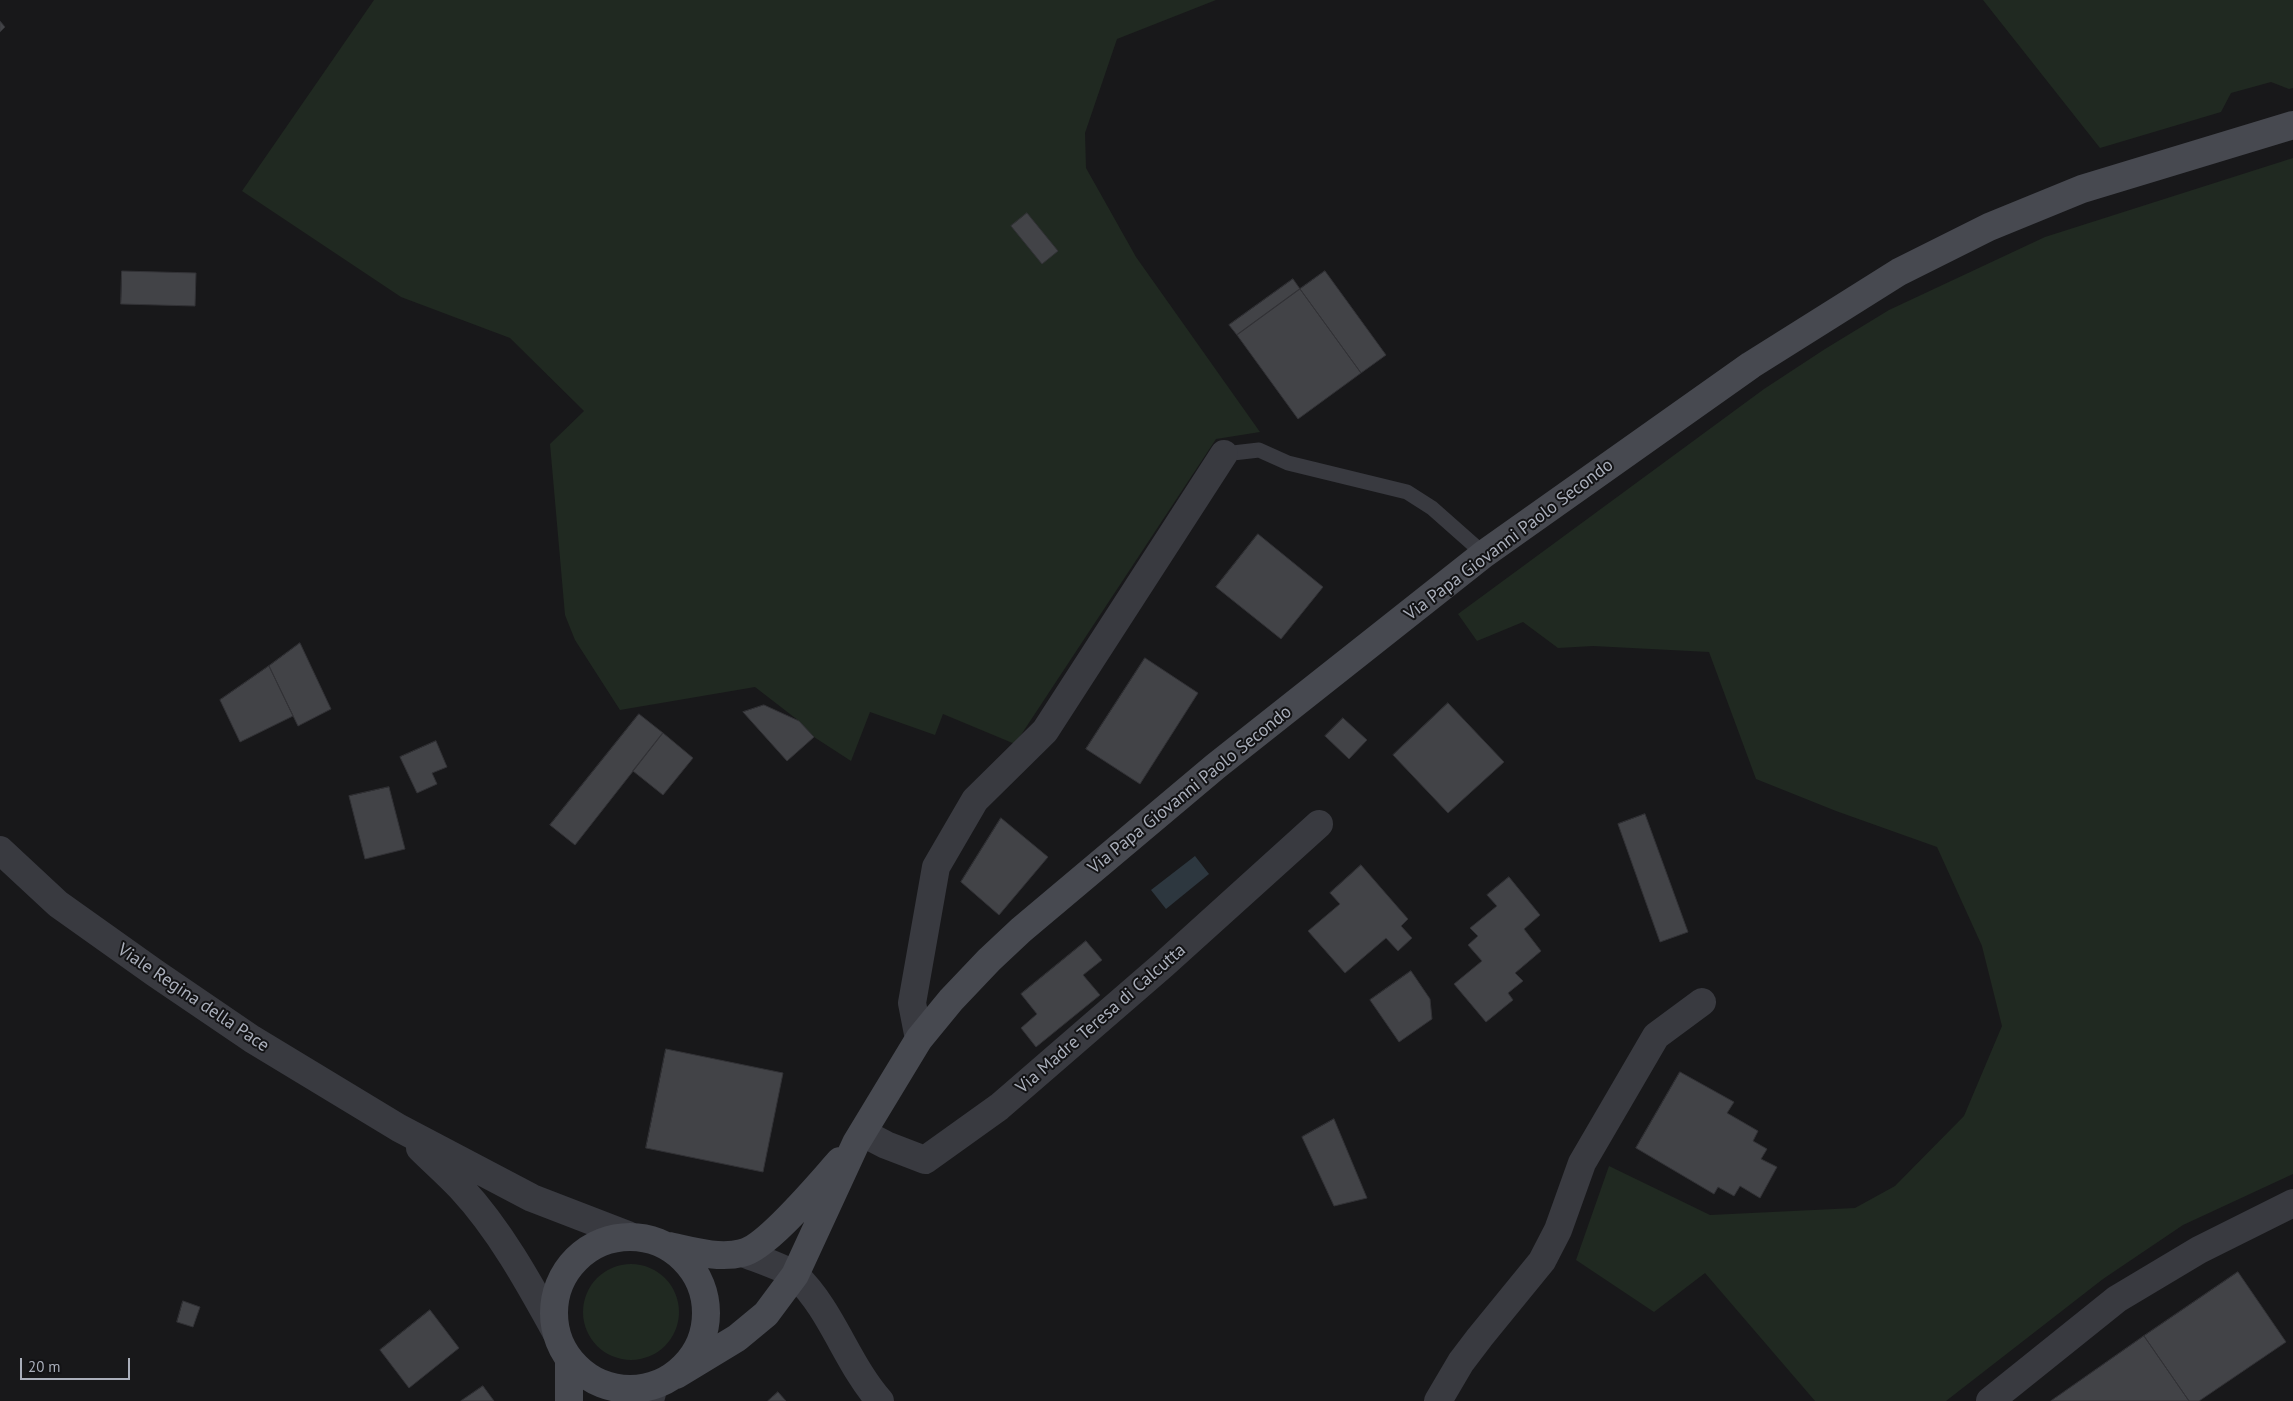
<!DOCTYPE html>
<style>
body{margin:0}
#map{position:relative;width:2293px;height:1401px;overflow:hidden;background:#18181a;font-family:"PT Sans",sans-serif}
canvas{display:block}
.scale{position:absolute;left:20px;top:1358px;width:110px;height:22px;box-sizing:border-box;border:2px solid #aaafbb;border-top:0;padding-left:6px;font-size:15px;line-height:18px;white-space:nowrap;color:#aaafbb;-webkit-text-stroke:4px #131315;paint-order:stroke}
</style>
<div id="map">
<canvas width="2293" height="1401"></canvas>
<div class="scale">20 m</div>
</div>
<script>
const context = document.querySelector('canvas').getContext('2d');
context.lineJoin = 'round';
function fillPath(path, color) { context.fillStyle = color; context.fill(path, 'evenodd'); }
function strokePath(path, color, width, dash) { context.strokeStyle = color; context.lineWidth = width; context.lineCap = dash ? 'butt' : 'round'; context.setLineDash(dash || []); context.stroke(path); }
function label(font, color, halo, rows, align = 'center') {
  context.font = font + ' "PT Sans",sans-serif'; context.lineWidth = 4; context.setLineDash([]); context.textBaseline = 'middle'; context.strokeStyle = halo; context.fillStyle = color; for (const [text, x, y, turn = 0] of rows) {
    context.save(); context.translate(x, y); context.rotate((+turn || 0) * Math.PI / 180); context.textAlign = isNaN(turn) ? turn : align; if (halo) context.strokeText(text, 0, 0); context.fillText(text, 0, 0); context.restore();
  }
}
const green = new Path2D(`
 M374 0H1216L1117 39 1085 133 1086 168 1136 257 1260 432 1216 439 1015 744 943 714 935 735 870 712 851 761 814 737 799 721 755 687 620 710 575 640 565 615 550 444 584 411 510 338 401 297 242 191Z
 M1983 0H2293V88L2289 89 2271 82 2231 93 2221 112 2100 148Z
 M2293 158V1174L2183 1225 2103 1279 1946 1401H1815L1705 1273 1654 1312 1576 1260 1609 1166 1710 1215 1855 1208 1895 1186 1964 1116 2002 1026 1982 946 1937 847 1836 811 1756 779 1709 652 1593 646 1558 648 1523 622 1477 641 1458 614 1764 389 1825 349 1889 310 2045 237Z
 M583 1312a48 48 0 1 1 96 0a48 48 0 1 1-96 0Z`);
const water = new Path2D(`
 M1195 856 1209 874 1166 909 1151 890Z`);
const building = new Path2D(`
 M0 21 5 27 0 32Z
 M1027 213 1058 251 1042 264 1011 226Z
 M122 271 196 273 195 306 121 304Z
 M1325 271 1386 355 1361 373 1300 289Z
 M1293 279 1300 289 1237 335 1229 325Z
 M1300 289 1361 373 1298 419 1237 335Z
 M1258 534 1323 587 1281 639 1216 587Z
 M300 643 331 709 298 726 269 666Z
 M1145 658 1198 693 1140 784 1086 749Z
 M269 666 293 716 240 742 220 700Z
 M1448 703 1504 762 1448 813 1393 755Z
 M764 705 799 721 814 737 787 761 743 712Z
 M639 714 663 733 575 845 550 825Z
 M1343 718 1367 740 1349 759 1325 736Z
 M663 733 693 758 663 795 633 771Z
 M436 741 447 767 432 773 437 784 417 793 400 757Z
 M389 787 405 849 365 859 349 796Z
 M1645 814 1688 932 1660 942 1618 824Z
 M1001 818 1048 857 999 915 961 882Z
 M1361 865 1408 919 1401 926 1412 938 1398 951 1386 938 1345 973 1308 931 1340 904 1330 893Z
 M1509 877 1540 915 1524 929 1541 951 1515 973 1523 981 1508 993 1513 1000 1486 1022 1454 984 1482 961 1468 945 1478 936 1470 928 1497 906 1487 895Z
 M1086 941 1102 960 1083 975 1100 995 1036 1047 1021 1028 1037 1014 1021 994Z
 M1411 971 1430 999 1432 1019 1399 1042 1370 1000Z
 M666 1049 783 1073 763 1172 646 1148Z
 M1680 1072 1734 1102 1727 1113 1758 1131 1753 1141 1767 1149 1761 1159 1777 1167 1760 1198 1740 1186 1734 1196 1718 1187 1714 1194 1636 1148Z
 M1334 1119 1367 1198 1334 1206 1302 1137Z
 M2238 1272 2286 1342 2199 1401H2189L2144 1336Z
 M183 1301 200 1307 193 1327 177 1322Z
 M430 1310 459 1348 409 1388 380 1350Z
 M2144 1336 2189 1401H2051Z
 M483 1386 494 1401H461Z
 M778 1392 786 1401H768Z`);
const service = new Path2D(`
 M1224 454 1259 450 1288 463 1407 492 1432 508 1484 554`);
const minor = new Path2D(`
 M919 1039 912 1003 936 867 975 800 1045 731 1224 454
 M863 1133 886 1145 925 1160 999 1107 1163 965 1319 824
 M743 1253C755 1258 788 1269 796 1276 832 1310 847 1364 880 1401
 M650 1401 652 1393
 M1438 1401 1461 1362 1480 1337 1542 1261 1558 1230 1582 1163 1656 1036 1702 1002
 M1990 1401 2117 1299 2199 1250 2293 1203`);
const tertiary = new Path2D(`
 M0 850 58 904 155 973 252 1039 399 1128 532 1198 628 1235
 M420 1148C433 1161 448 1174 461 1188 500 1230 529 1283 556 1332`);
const secondary = new Path2D(`
 M554 1313a76 76 0 1 1 152 0a76 76 0 1 1-152 0Z
 M669 1246C692 1251 719 1259 742 1253 767 1248 821 1182 840 1161
 M676 1375 737 1338 766 1314 795 1275 856 1143 919 1039 951 1000 989 960 1021 930 1216 766 1484 554 1751 365 1899 272 1989 227 2082 189 2293 125
 M569 1401V1359`);
const streetNames = [
 ["Via Papa Giovanni Paolo Secondo",1509,540,-37],
 ["Via Papa Giovanni Paolo Secondo",1190,790,-39],
 ["Viale Regina della Pace",193,998,34],
 ["Via Madre Teresa di Calcutta",1101,1019,-41]
];
fillPath(green, '#202921');
fillPath(water, '#2d373f');
fillPath(building, '#424347');
strokePath(building, '#323236', 1);
strokePath(service, '#393a40', 15);
strokePath(minor, '#393a40', 28);
strokePath(tertiary, '#393a40', 28);
strokePath(secondary, '#474950', 28);
label('18px', '#aaafbb', '#131315', streetNames);
</script>
